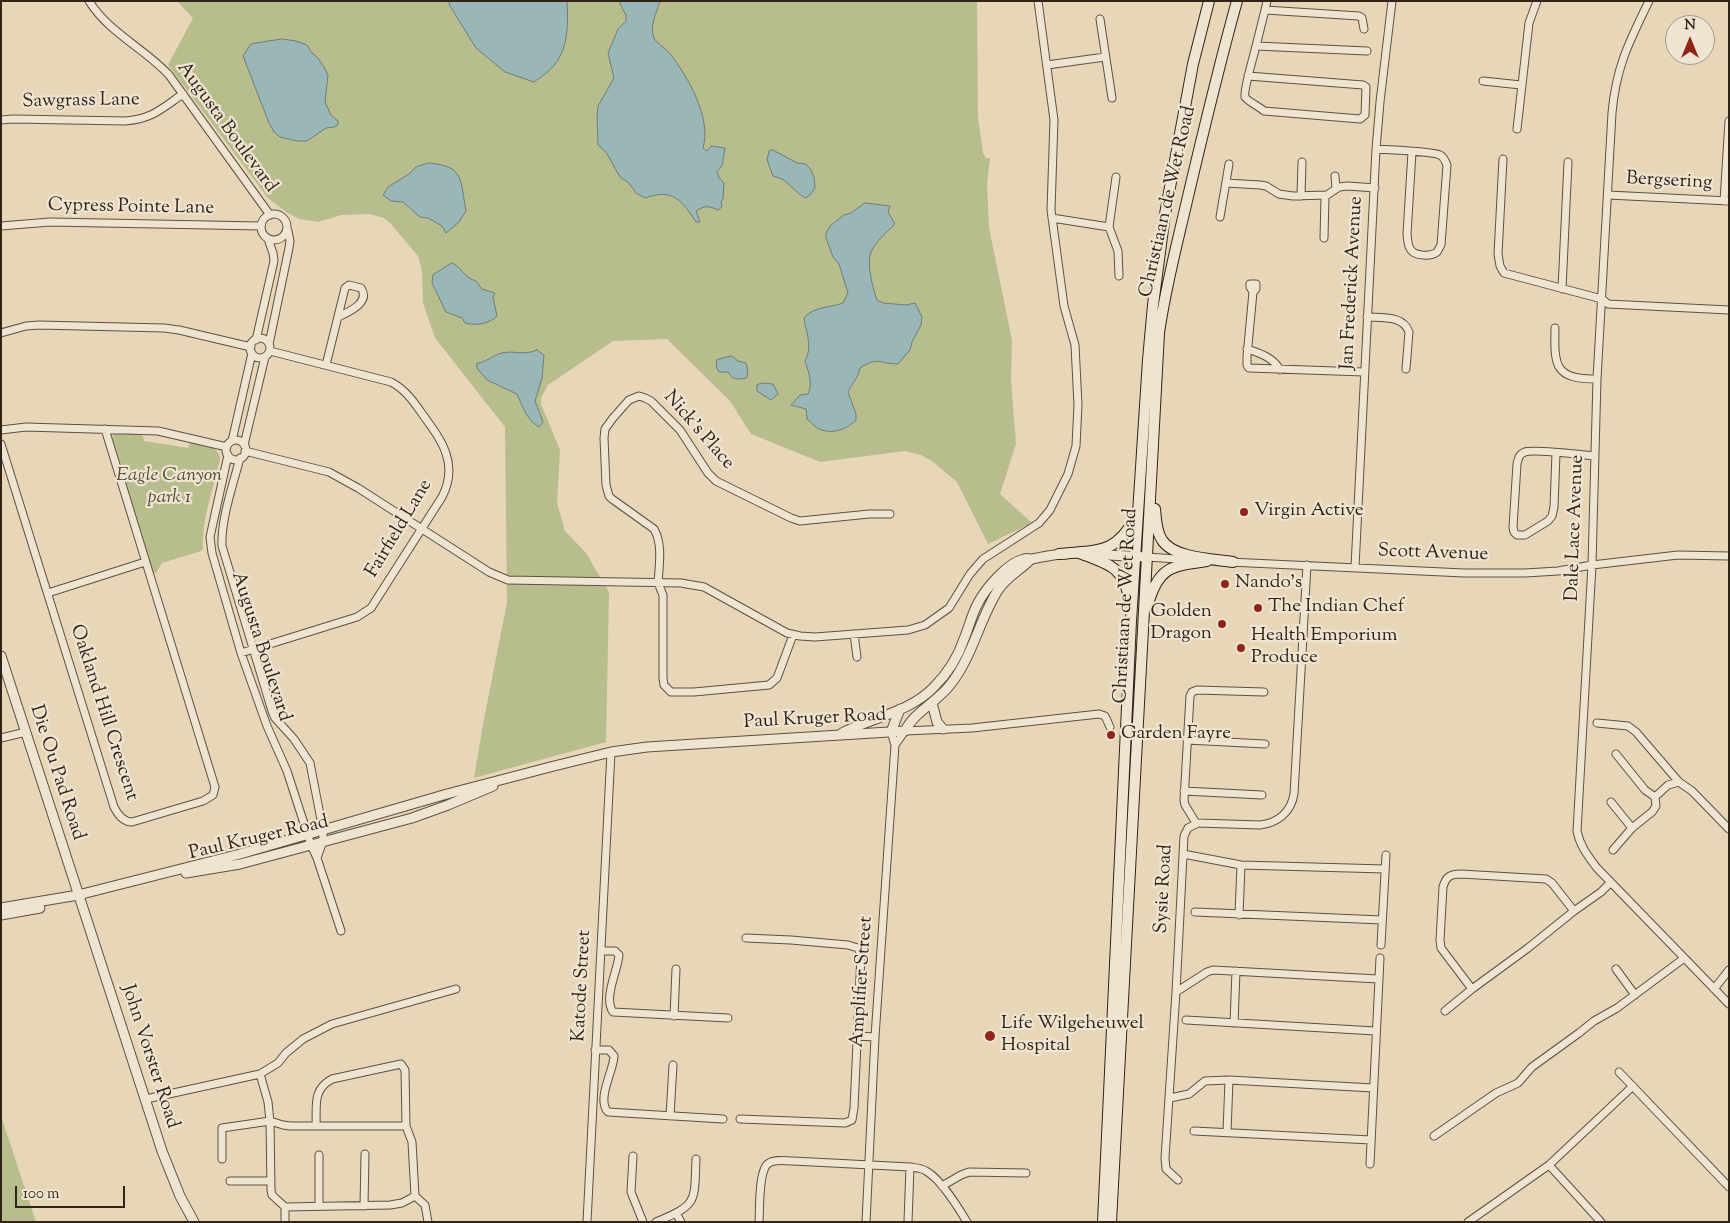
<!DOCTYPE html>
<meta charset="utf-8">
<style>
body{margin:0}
#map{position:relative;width:1730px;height:1223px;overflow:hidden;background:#e7d6b8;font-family:"Sorts Mill Goudy",serif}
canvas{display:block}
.frame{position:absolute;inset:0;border:2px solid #322317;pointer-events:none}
.north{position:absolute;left:1665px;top:15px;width:50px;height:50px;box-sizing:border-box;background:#efe4d1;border:1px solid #a39787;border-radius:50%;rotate:0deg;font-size:14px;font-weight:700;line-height:20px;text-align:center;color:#322317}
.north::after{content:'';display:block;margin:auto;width:18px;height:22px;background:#8f2418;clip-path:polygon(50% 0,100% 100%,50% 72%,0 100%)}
.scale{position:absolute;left:15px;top:1186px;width:110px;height:22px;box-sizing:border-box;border:2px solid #322317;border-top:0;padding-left:6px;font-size:15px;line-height:18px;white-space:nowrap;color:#322317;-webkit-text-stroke:4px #efe4d1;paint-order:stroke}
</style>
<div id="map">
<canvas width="1730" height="1223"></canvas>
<div class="frame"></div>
<div class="north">N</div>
<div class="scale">100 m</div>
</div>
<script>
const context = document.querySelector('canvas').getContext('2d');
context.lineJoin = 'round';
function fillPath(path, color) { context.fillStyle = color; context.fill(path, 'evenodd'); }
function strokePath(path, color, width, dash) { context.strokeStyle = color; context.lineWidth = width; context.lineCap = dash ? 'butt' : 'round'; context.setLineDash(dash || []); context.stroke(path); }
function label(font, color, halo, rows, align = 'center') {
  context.font = font + ' "Sorts Mill Goudy",serif'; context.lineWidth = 4.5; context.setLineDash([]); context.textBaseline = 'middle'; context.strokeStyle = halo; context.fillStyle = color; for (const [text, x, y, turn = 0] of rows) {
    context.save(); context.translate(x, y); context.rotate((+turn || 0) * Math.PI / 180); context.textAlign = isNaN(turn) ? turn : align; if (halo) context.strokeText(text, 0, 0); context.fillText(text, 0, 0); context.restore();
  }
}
const green = new Path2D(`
 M177 1H977L978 117 983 153 986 158H990L987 184 989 228 1012 340 1011 380 1016 444 1000 494 1032 523 988 544 957 482 932 461 921 455 905 451 820 462 751 434 730 401 667 339 613 341 548 385 541 398V404L560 450 557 503 565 531 586 553 609 592 606 742 474 778 484 719 507 603 505 427 435 338 423 303 422 270 418 256 390 223 384 218 369 214 341 215 318 222 299 219 286 212 268 198 168 65 193 18Z
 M115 434H138L143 436 144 441 188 448 190 443C202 442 219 446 220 459 214 487 201 521 203 549L201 551 162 563 156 573 152 574 111 438Z
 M1 1116 36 1222H1Z`);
const water = new Path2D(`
 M449 1H567C568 22 569 46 555 64 550 71 541 77 534 82L505 72 476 48 450 6Z
 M620 1H660C657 12 649 26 654 38 656 43 667 49 671 55 688 77 712 119 703 148L707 151 711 146 725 148 722 166 717 171 719 178 724 183 723 199 721 202 722 207 718 210C709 206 705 205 696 211L700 222H696C682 200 672 188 645 198L636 193 629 183 620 177 606 152 598 145 597 116 598 106 614 78 608 53 618 29 626 21V15L622 8Z
 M282 39 296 41 307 45 312 53 318 58 324 67 328 75 325 102 331 115 338 121V125L334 127 326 128 307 141H297L280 137 274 132 269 123 243 56 251 44Z
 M770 150H773L797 163 806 164 811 170 814 177 815 188 810 195 806 198C792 192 791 180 773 176L767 160Z
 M429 163C465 166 460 180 466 211L459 222 446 233 442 226 428 218 420 217 403 202 391 201 383 195 388 187 409 174 416 167Z
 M865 203 890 206 888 212 895 224C886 233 876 241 871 252 866 262 873 290 877 300L883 303 906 305 915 303 922 317 921 325 912 342 910 350 898 364C880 364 878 356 860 368 859 377 852 383 848 392L856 414V420C847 429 833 435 819 429 815 427 811 422 807 419L806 409 791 405 800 395 808 394C813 382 809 374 805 361 813 346 806 333 804 318 814 306 830 308 843 303L848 293 839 264 833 257 826 238V233L830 226 844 215 851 213Z
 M452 263C461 266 464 278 476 281L482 289 495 293 493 297 497 316C489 324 476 326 465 323L462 318 446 312 432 283 433 275Z
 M537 350 544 355 542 378 535 401 543 422 539 427C526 419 523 407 517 394L487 380 477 368V363C485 363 493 355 502 353 515 350 524 356 537 350Z
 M732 356 738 361 746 363C747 368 749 374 746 378 738 380 732 380 728 372H719L716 366 717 360Z
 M763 383 773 384 778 394 771 400 757 391V385Z`);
const minor = new Path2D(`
 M89 1C109 33 144 48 169 75L270 215
 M1649 1C1629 42 1616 67 1612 113L1597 379 1592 565 1577 831C1580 846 1588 856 1597 868L1729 1004
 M1265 10 1267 1
 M1100 19 1112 98
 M1364 29 1362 18 1359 16 1265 10 1256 46 1367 51
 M1047 65 1105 57
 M1248 76 1363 85 1366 87 1365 115 1360 119 1264 111C1260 107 1247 101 1245 97 1243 91 1254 55 1256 46
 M1483 81 1521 85
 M1 120 13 119 125 121C152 119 161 109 183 94
 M1517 129 1529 23 1537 1
 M1376 149C1389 150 1431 151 1440 155 1444 157 1445 161 1447 165L1441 245C1440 246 1438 251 1437 252 1431 257 1415 256 1411 250 1407 245 1408 239 1407 234L1412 152
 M1503 159 1498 254 1500 266 1504 273 1602 299 1608 304 1729 310
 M1335 176 1336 189
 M1226 183 1260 185 1266 186 1279 194 1293 196 1327 195 1339 187 1348 186 1375 188
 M1608 195 1729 201
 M1301 196 1302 162
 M1724 201 1729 121
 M261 227a13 13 0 1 1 26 0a13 13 0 1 1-26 0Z
 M1220 217 1229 164
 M1052 218 1109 227 1116 177
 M1 226 50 222 261 226
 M1109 227 1118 251 1119 276
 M1324 238 1325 196
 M1562 289 1568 162
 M1253 292 1256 289V284H1250V287L1253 292 1247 356V365L1249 368 1364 372
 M1367 317C1382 318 1403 315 1409 332L1406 369
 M1555 328C1554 367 1555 379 1597 379
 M1 333 26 326 39 325 164 328 179 330 251 347
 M250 348a10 10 0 1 1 20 0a10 10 0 1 1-20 0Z
 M256 340 274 261 273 253 268 239
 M269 344 289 248 290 241 288 231
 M1247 349C1260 353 1274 358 1280 370
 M326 365 345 288 349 285 361 288C371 303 348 312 338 317
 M1 430 26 427 158 431 227 447
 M226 450a10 10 0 1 1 20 0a10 10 0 1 1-20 0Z
 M232 441 252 353
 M1 444 114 807C118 815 123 822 132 822L203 801 213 795 215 787 105 429
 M244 445 265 357
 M245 451 329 472 358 488 489 572 508 580 681 583 704 587 787 633 800 636 815 637 908 630 925 625 949 608 970 574 983 559 1039 523 1050 510 1068 474 1076 446 1078 405 1075 345 1064 306 1051 210 1054 120 1038 1
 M1556 453 1554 507 1552 516 1548 521 1525 535H1517L1514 532 1513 527 1517 464C1518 459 1519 454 1525 452 1532 449 1584 455 1595 456
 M228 455 210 537 212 553 241 653 267 726 287 771 311 845 317 858 341 931
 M240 458C233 485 221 518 222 546L272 711 275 718 294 739 310 763 323 830V841L317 858
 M1147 557 1191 560
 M1229 562 1464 573H1525L1558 571 1592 565 1678 555 1729 556
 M1355 567 1376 149 1380 102 1392 1
 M658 583C659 566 663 544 654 529L612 499 609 496 606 485 604 438 605 429 613 418 629 400 639 396 645 398 651 401 680 430 708 473 716 481 791 518 800 521 869 514H890
 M658 583 663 595V678L664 685 671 692H694L769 685 777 678 793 635
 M48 593 145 562
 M854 634 857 657
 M241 653 357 617 371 608 442 497C459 464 442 441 423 415 414 402 406 390 391 382L270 351
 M1597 723 1628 726 1636 732 1679 782 1692 791 1729 829
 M1 738 26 732
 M1187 740 1265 744
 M895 745 905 731 972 728 1099 714 1105 716 1110 727
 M1616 754 1645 790 1655 797 1668 785 1679 782
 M1184 791 1262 795
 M1611 802 1632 828
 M1196 823 1185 805 1184 800 1190 696 1192 692 1197 690 1264 692
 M1613 850 1632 828 1652 812 1656 806 1655 797
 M1183 854 1241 865 1385 869
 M1574 911 1528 948 1472 989 1441 948 1440 940 1443 887C1446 876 1451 874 1461 874L1546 879 1552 883 1574 911 1601 892 1610 883
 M1195 912 1382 920
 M1239 915 1241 865
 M1381 945 1386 855
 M601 951H615L619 955C618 970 603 998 613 1012L728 1018
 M1616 969 1635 995
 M1714 989 1729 970
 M1176 992 1207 972 1213 970 1378 979
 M1445 1011 1472 989
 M674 1016 676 969
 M1186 1020 1375 1031
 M1234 1023 1236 971
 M857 1036 875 1037
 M595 1050H609L614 1056C614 1070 596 1099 608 1112L723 1119
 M1619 1072 1729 1187
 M260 1074 268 1102 270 1121 271 1190 272 1195 285 1207V1222
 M1229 1080 1373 1088
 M1170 1098 1189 1094 1205 1081 1229 1080 1227 1132
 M146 1099 260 1074 278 1063 286 1053 303 1039 332 1024 456 989
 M670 1116 673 1065
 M740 1119 845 1123 852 1120 854 1108 861 955 858 948 848 945 791 940 746 938
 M316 1125C317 1106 312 1090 332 1079L401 1064 405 1070 406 1126
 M1194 1131 1371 1140
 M1434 1136 1496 1093 1518 1083 1532 1067 1579 1033 1594 1021 1617 1008 1683 959
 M319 1155V1206
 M633 1156 631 1192 643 1222
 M222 1159V1128L270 1121 283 1125 290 1126H406L412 1142 415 1196 425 1205 428 1222
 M1370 1164 1380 958
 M1549 1165 1601 1222
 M1178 1180 1166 1169 1165 1158 1176 992 1184 836 1188 828 1198 823 1260 825C1278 823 1291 812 1294 794L1307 565
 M230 1181H270
 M942 1186 961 1175 969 1172 1026 1173
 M364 1206 365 1154
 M285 1207 390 1205 402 1203 415 1196
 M676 1213 681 1222
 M587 1222 611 752
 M656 1222C699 1204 694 1202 696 1159
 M759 1222C760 1209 758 1169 769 1163 775 1159 785 1161 793 1161L910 1167C916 1168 922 1168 926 1171 941 1179 958 1207 967 1222
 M866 1222 875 1037 895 745 891 732
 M908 1222 910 1167
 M1468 1222 1549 1165 1633 1086`);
const tertiary = new Path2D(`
 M1089 554 1147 557
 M1 656 162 1151 180 1196 194 1222
 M932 703 937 722 943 729
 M891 732 900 709
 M842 733C872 717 909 713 934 687 947 674 958 657 964 639 969 627 972 614 978 603 986 588 1007 563 1024 559 1027 558 1029 559 1032 559 1043 557 1054 554 1066 554
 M186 873 240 864 412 818 448 805 493 786
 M1 908 78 895 240 854 447 794 554 766 611 752 647 747 905 731C914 712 937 702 950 685 973 656 979 620 998 590 1008 575 1020 571 1031 559
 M1 915 40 908`);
const secondary = new Path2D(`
 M1155 509C1156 519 1156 531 1162 540 1173 558 1213 559 1233 562
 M1079 553C1107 563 1125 567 1129 600
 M1059 554C1098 550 1115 555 1136 517
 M1148 604C1159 566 1172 566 1207 561
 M1103 1222 1131 621 1148 360 1153 305 1165 214 1193 64 1209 1
 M1111 1222 1159 333C1165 290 1176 248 1186 205 1202 137 1218 69 1237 1`);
const markers = [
 [1244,512,5,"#8f2418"],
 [1225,584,5,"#8f2418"],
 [1258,608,5,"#8f2418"],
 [1222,624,5,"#8f2418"],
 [1241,648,5,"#8f2418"],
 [1111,735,5,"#8f2418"],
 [990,1036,6,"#8f2418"]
];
const streetNames = [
 ["Sawgrass Lane",81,102,-1],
 ["Augusta Boulevard",226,128,54],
 ["Bergsering",1669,182,3],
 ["Christiaan de Wet Road",1169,202,-77],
 ["Cypress Pointe Lane",131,208,1],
 ["Jan Frederick Avenue",1353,283,-87],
 ["Nick’s Place",698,431,49],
 ["Dale Lace Avenue",1576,528,-88],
 ["Fairfield Lane",400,529,-59],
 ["Scott Avenue",1433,554,2],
 ["Christiaan de Wet Road",1127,606,-87],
 ["Augusta Boulevard",260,647,72],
 ["Oakland Hill Crescent",103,713,72],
 ["Paul Kruger Road",815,720,-3],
 ["Die Ou Pad Road",56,773,72],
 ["Paul Kruger Road",259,839,-13],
 ["Sysie Road",1165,889,-87],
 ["Amplifier Street",863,982,-86],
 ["Katode Street",583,986,-87],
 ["John Vorster Road",149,1057,72]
];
const parkNames = [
 ["Eagle Canyon",169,477],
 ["park 1",169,499]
];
const poiNames = [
 ["Virgin Active",1254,512],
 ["Nando's",1235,584],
 ["The Indian Chef",1268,608],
 ["Golden",1212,613,"right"],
 ["Dragon",1212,635,"right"],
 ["Health Emporium",1251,637],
 ["Produce",1251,659],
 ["Garden Fayre",1121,735],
 ["Life Wilgeheuwel",1001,1025],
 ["Hospital",1001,1047]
];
fillPath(green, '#b8bd8d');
fillPath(water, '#99b7b7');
strokePath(water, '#707c77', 1);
strokePath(minor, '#5f503f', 9);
strokePath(tertiary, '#5f503f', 11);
strokePath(secondary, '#322317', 12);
strokePath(minor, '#efe4d1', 7);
strokePath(tertiary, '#efe4d1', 9);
strokePath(secondary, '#efe4d1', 10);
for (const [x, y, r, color] of markers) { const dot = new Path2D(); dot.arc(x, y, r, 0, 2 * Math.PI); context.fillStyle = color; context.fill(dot); strokePath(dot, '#efe4d1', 2); }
label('19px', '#322317', '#efe4d1', streetNames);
label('italic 19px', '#544a34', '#efe4d1', parkNames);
label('19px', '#322317', '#efe4d1', poiNames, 'left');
</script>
